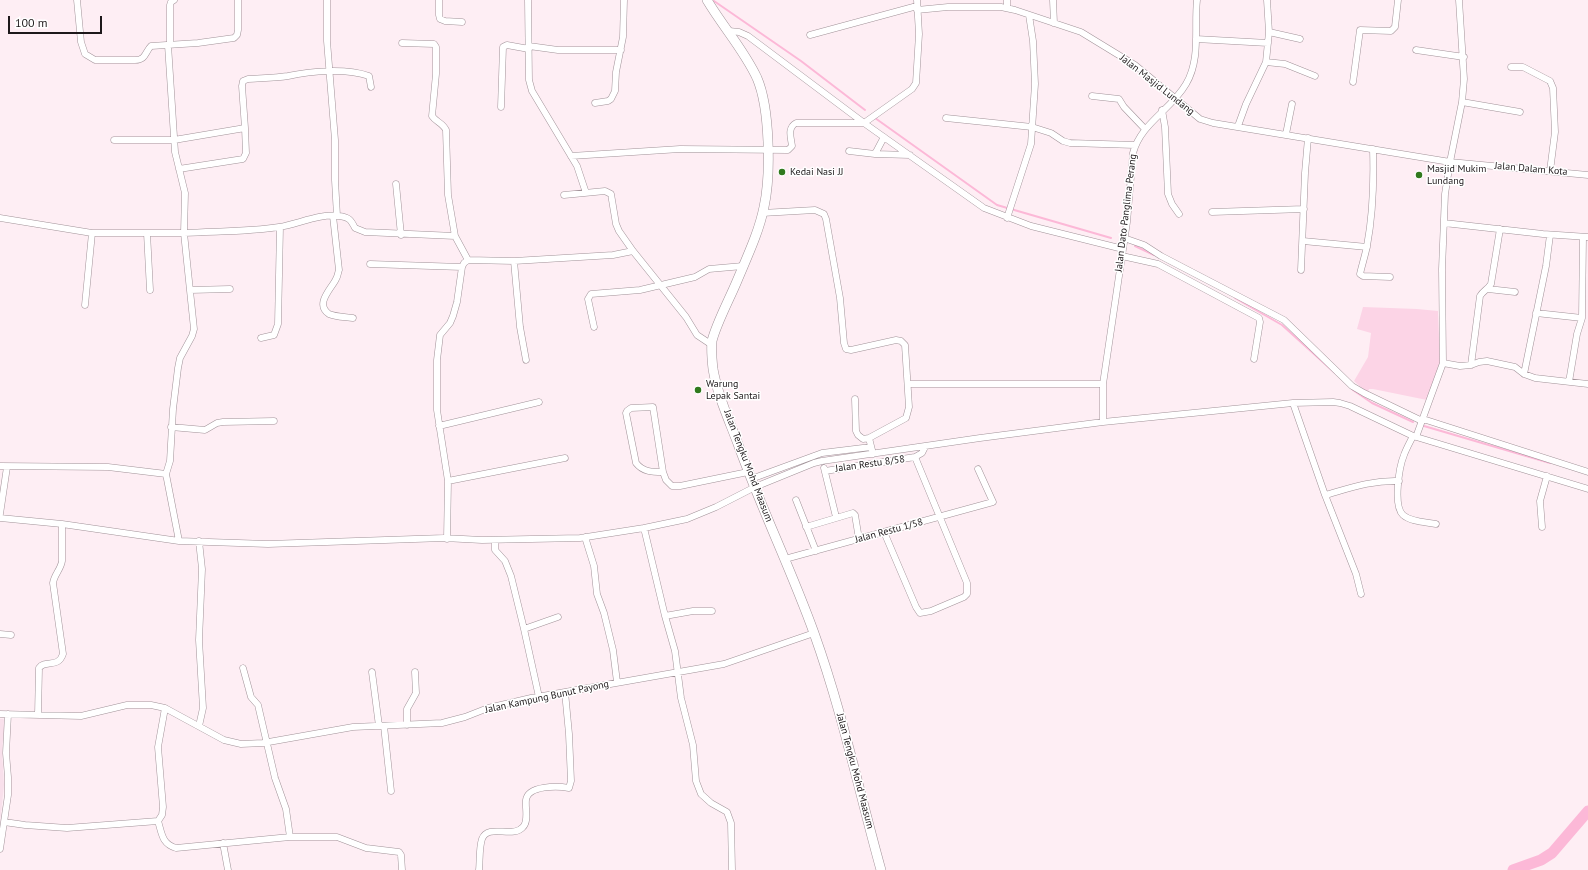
<!DOCTYPE html>
<style>
body{margin:0}
#map{position:relative;width:1588px;height:870px;overflow:hidden;background:#feeef4;font-family:"PT Sans",sans-serif}
canvas{display:block}
.scale{position:absolute;left:8px;top:16px;width:94px;height:18px;box-sizing:border-box;border:2px solid #1d181a;border-top:0;padding-left:5px;font-size:12px;line-height:14px;white-space:nowrap;color:#1d181a;-webkit-text-stroke:3px #fff;paint-order:stroke}
</style>
<div id="map">
<canvas width="1588" height="870"></canvas>
<div class="scale">100 m</div>
</div>
<script>
const context = document.querySelector('canvas').getContext('2d');
context.lineJoin = 'round';
function fillPath(path, color) { context.fillStyle = color; context.fill(path, 'evenodd'); }
function strokePath(path, color, width, dash) { context.strokeStyle = color; context.lineWidth = width; context.lineCap = dash ? 'butt' : 'round'; context.setLineDash(dash || []); context.stroke(path); }
function label(font, color, halo, rows, align = 'center') {
  context.font = font + ' "PT Sans",sans-serif'; context.lineWidth = 3; context.setLineDash([]); context.textBaseline = 'middle'; context.strokeStyle = halo; context.fillStyle = color; for (const [text, x, y, turn = 0] of rows) {
    context.save(); context.translate(x, y); context.rotate((+turn || 0) * Math.PI / 180); context.textAlign = isNaN(turn) ? turn : align; if (halo) context.strokeText(text, 0, 0); context.fillText(text, 0, 0); context.restore();
  }
}
const built = new Path2D(`
 M0 719H3L5 721 2 751 4 785 0 823Z`);
const green = new Path2D(`
 M1363 307 1417 309 1438 311 1440 364 1427 400 1373 389H1369L1368 392H1366L1354 381 1368 357 1371 333 1357 329Z`);
const stream = new Path2D(`
 M714 1 801 61 865 110
 M875 118 997 205 1111 238
 M1135 246 1154 255
 M1235 298 1282 325 1335 373
 M1353 390 1372 403 1413 422
 M1424 426 1550 463`);
const river = new Path2D(`
 M1513 870 1541 860 1552 853 1588 811`);
const street = new Path2D(`
 M77 0 81 42 85 54 95 60H135C146 60 145 52 151 46L198 43 234 38 237 35 238 30V0
 M327 0V41L335 140V180L337 216
 M439 0V15L440 19 445 21 462 22
 M528 0 529 80 532 91 577 166 586 193
 M1007 0V8
 M1053 0 1054 23
 M1459 0 1464 79 1462 102 1450 162 1445 194 1442 269 1443 363 1460 366 1471 365 1479 362 1487 361 1515 367 1524 374 1535 378 1588 384
 M917 10 948 7H1001L1015 10 1081 32 1135 65 1200 119 1213 123 1450 162 1588 175
 M729 31 739 32 748 36 864 123 984 208 1031 226 1123 249
 M1269 32 1300 39
 M810 35 917 6
 M1196 39 1268 43
 M402 43 434 44 436 47V74L432 116C436 122 443 123 446 130L448 195 455 236
 M170 45V5L171 2 174 0
 M529 46 558 50H621
 M1416 50 1464 57
 M1266 62 1285 64 1315 76
 M1511 67H1523L1550 81 1553 88 1555 132 1550 171
 M1353 82 1360 30 1391 31 1395 27 1398 0
 M1092 96 1119 99 1124 107 1145 129
 M1462 102 1520 112
 M595 103 608 101 611 99 615 91 616 72 623 37 624 0
 M501 107 503 47 507 45 529 49
 M1162 110 1165 127 1168 194 1172 204 1179 214
 M946 118 1032 127 1051 133 1063 141 1070 143 1135 145
 M1238 126 1246 104 1266 62 1269 32 1267 0
 M1286 134 1292 104
 M114 140H174L245 128 242 86 243 81 248 79C261 78 275 78 288 76 311 71 346 68 369 76L371 87
 M1373 149C1374 182 1373 214 1367 246 1365 256 1362 265 1360 274L1363 276 1390 277
 M849 151 875 154 910 155
 M875 154 884 137
 M571 156 680 149 788 150 792 146C791 138 787 128 796 123H864L912 89 916 83 919 34 917 0
 M179 169 243 159 246 153 245 128
 M396 184 401 235
 M564 195 605 191 611 194 616 224 619 231 633 251 686 317 697 335 712 345
 M1212 212 1304 209
 M762 213 815 210 824 214 826 219 840 298 844 343 846 349 851 350 896 340 901 341 905 345 909 407 906 418 869 438 873 454
 M333 216 339 270C338 272 338 276 336 279 332 288 314 304 329 314 335 317 347 317 353 318
 M0 218 92 233H184L185 193 175 152 168 45
 M1007 218 1031 144 1035 84 1033 41 1029 15
 M1444 223 1543 234 1588 237
 M147 233 150 290
 M1124 238 1144 245 1161 256 1284 320 1352 386 1364 393 1422 421
 M1303 241 1367 247
 M1122 256 1158 264 1259 318 1260 322 1254 359
 M514 261 520 327 526 360
 M370 264 462 267
 M1301 270 1305 173 1308 138
 M1488 289 1515 292
 M190 290 230 289
 M85 305 92 233
 M1536 313 1582 318
 M594 327 588 299 591 294 640 290 695 277 709 269 743 266
 M261 338 274 335 278 324 280 227
 M1471 365 1480 296C1483 291 1488 289 1491 284L1500 229
 M1524 374 1546 266 1550 235
 M1569 382 1577 334 1582 318 1583 237
 M908 384H1103
 M855 399 856 431 858 435 863 439 869 438
 M1293 403 1325 495 1356 574 1361 594
 M1423 419 1588 472
 M1103 422V384L1127 222 1133 153C1141 123 1171 110 1186 84 1201 59 1194 28 1197 0
 M439 426 539 402
 M171 427 205 430 217 423 223 422 274 421
 M1413 436C1410 442 1406 449 1404 455 1399 467 1393 506 1403 515 1411 522 1426 522 1436 524
 M1416 437 1443 363
 M0 466 108 467 166 474
 M824 468 836 517
 M825 471 915 457 922 453 925 447
 M663 472C652 472 643 472 636 463L626 413 627 411 631 408 653 407 663 472 666 480 672 486H680L748 472
 M751 479 822 453 871 447
 M448 481 565 458
 M1325 495C1350 488 1372 480 1399 481
 M796 500 816 551
 M0 514 7 467
 M0 518 62 524 179 541 268 544 444 538 482 540 580 538 644 528 687 519 716 507 755 487 814 463 822 461 980 438 1103 422 1293 403 1333 402 1340 403 1350 406 1413 436 1588 489
 M806 527 853 513 855 515 859 539
 M1542 527 1540 501 1547 476
 M644 528 665 616 675 651 681 698 693 745 696 781 701 794 711 803 727 812 731 823 732 870
 M884 532 916 607 920 613 931 611 964 597 967 594V583L915 457
 M585 537 594 566 597 594 604 613 613 650 617 682
 M447 539 448 481 437 410V360L440 335 450 323 453 316 457 302 462 267 464 263 468 260
 M495 540V550L505 561 511 576 524 629 539 697
 M179 541 166 474 170 461 173 409 178 368 180 358 192 336 194 329 184 233C216 231 248 232 279 227 298 224 321 213 339 216 349 217 351 220 355 228L365 232 455 236 468 260 514 261 613 255 633 251
 M199 541 202 569 199 640 203 708 199 726
 M785 559 993 502 978 469
 M665 616 693 611H712
 M524 629 558 617
 M0 634 11 635
 M243 668 251 697 258 705 275 778 286 809 290 837
 M372 672 379 726
 M0 714 81 716 127 705H151L165 708 224 740 241 744 263 743 353 727 442 723 465 717 488 708 531 698 724 664 814 633
 M38 715 39 668C45 659 58 669 63 654L53 583C54 575 61 569 62 561V524
 M407 725V709L416 693 415 672
 M384 726 391 791
 M158 821 162 815 163 807 158 747 165 708
 M4 822 25 825 67 828 158 821C162 834 162 844 176 848L290 837H337L366 848 399 852 401 855 402 870
 M223 843 228 870
 M0 849 8 795V777L6 753 8 714
 M479 870C480 861 479 848 482 839 488 823 513 839 523 827 529 821 525 808 526 800 528 785 558 786 569 788L571 781 569 734 565 692`);
const secondary = new Path2D(`
 M707 0C723 27 744 50 757 78 770 108 771 175 764 207 759 232 747 257 737 281 730 298 716 324 712 341 711 350 712 360 713 369 717 394 729 420 738 444 761 508 791 569 814 633 842 711 859 791 881 870`);
const markers = [
 [782,172,4,"#30791d"],
 [1419,175,4,"#30791d"],
 [698,390,4,"#30791d"]
];
const streetNames = [
 ["Jalan Masjid Lundang",1157,85,38],
 ["Jalan Dalam Kota",1531,169,5],
 ["Jalan Dato Panglima Perang",1126,213,-83],
 ["Jalan Restu 8/58",870,464,-8],
 ["Jalan Tengku Mohd Maasum",748,466,69],
 ["Jalan Restu 1/58",889,531,-15],
 ["Jalan Kampung Bunut Payong",547,697,-12],
 ["Jalan Tengku Mohd Maasum",855,771,75]
];
const poiNames = [
 ["Masjid Mukim",1427,169],
 ["Lundang",1427,181],
 ["Kedai Nasi JJ",790,172],
 ["Warung",706,384],
 ["Lepak Santai",706,396]
];
fillPath(built, '#f8e0eb');
fillPath(green, '#fcd4e6');
strokePath(stream, '#fcb8d7', 2);
strokePath(river, '#fcb8d7', 11);
strokePath(street, '#a19298', 7);
strokePath(secondary, '#a19298', 10);
strokePath(street, '#fff', 6);
strokePath(secondary, '#fff', 9);
for (const [x, y, r, color] of markers) { const dot = new Path2D(); dot.arc(x, y, r, 0, 2 * Math.PI); context.fillStyle = color; context.fill(dot); strokePath(dot, '#fff', 1.5); }
label('10px', '#1d181a', '#fff', streetNames);
label('10px', '#1d181a', '#fff', poiNames, 'left');
</script>
